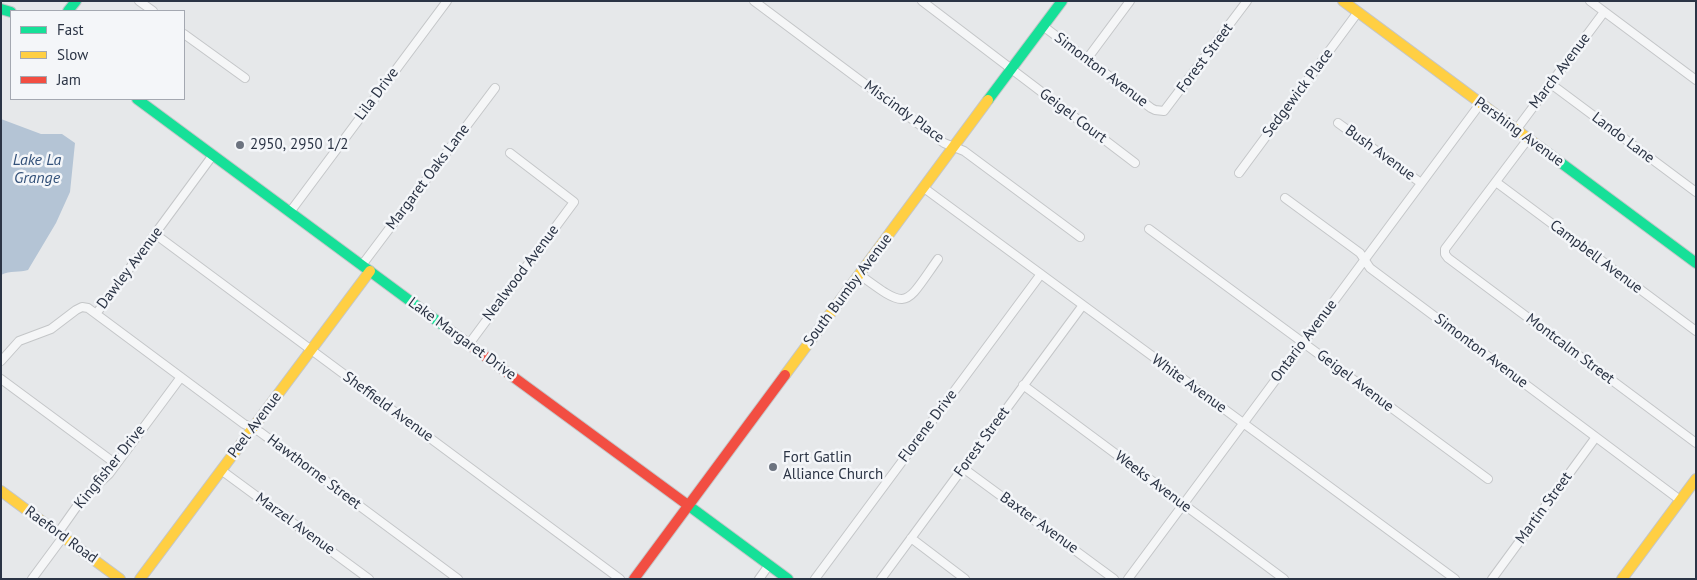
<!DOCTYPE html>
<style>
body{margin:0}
#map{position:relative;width:1697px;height:580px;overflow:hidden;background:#e6e8ea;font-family:"PT Sans",sans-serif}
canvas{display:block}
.frame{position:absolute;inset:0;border:2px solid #2b3445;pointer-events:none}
.legend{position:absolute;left:10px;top:10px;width:175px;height:90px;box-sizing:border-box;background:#f4f6f9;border:1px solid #a4a8b1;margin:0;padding:6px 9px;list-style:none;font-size:15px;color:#2b3445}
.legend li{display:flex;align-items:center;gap:10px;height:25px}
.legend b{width:25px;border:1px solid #a4a8b1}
</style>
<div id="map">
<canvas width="1697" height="580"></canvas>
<div class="frame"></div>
<ul class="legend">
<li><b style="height:6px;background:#16e098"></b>Fast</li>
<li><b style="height:6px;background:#ffcf43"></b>Slow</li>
<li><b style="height:6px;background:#f24e42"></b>Jam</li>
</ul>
</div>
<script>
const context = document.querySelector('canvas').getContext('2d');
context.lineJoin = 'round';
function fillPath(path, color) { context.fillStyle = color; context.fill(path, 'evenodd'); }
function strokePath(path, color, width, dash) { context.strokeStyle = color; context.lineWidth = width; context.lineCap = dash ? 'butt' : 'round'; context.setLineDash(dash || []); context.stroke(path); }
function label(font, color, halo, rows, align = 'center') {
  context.font = font + ' "PT Sans",sans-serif'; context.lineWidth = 5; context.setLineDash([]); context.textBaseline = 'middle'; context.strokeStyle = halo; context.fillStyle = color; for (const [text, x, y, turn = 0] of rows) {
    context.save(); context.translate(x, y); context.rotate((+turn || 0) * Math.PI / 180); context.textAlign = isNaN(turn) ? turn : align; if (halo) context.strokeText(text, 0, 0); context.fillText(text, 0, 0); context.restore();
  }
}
const water = new Path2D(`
 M1 119 41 134H62L75 143 70 192 56 223 28 270C20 273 10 270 1 275Z`);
const street = new Path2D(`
 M139 1 153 11
 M754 1 944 143 964 151 1080 237
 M922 1 1135 163
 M1590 1 1696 80
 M1043 26 1151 108 1155 110 1164 111 1247 1
 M184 34 245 78
 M1087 59 1130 1
 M1551 84 1696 192
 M1338 123 1421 183
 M1516 130 1604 12
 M1528 139 1445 249V254L1448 258 1696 443
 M1239 173 1358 12
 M1496 182 1696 331
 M924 188 1455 579
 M1285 198 1360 253 1370 268 1680 500
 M290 212 447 1
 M1149 229 1488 479
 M155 234 620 579
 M362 265 495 88
 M860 275C909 311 904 307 938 259
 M96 314 213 155
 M469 344 574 202 510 153
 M1 361 19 341 51 329 76 310 82 307 88 308 244 424 260 432 458 579
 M1 379 116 464
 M1023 385 1284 579
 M963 468 1114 579
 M221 470 369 579
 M58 533 82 499 109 474 181 377
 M911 538 965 579
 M32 579 63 537
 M759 579 769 565
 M815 579 1041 274
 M881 579 1083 305
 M1128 579 1480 104
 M1492 579 1596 437`);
const fast = new Path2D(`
 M1 9 11 12
 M68 11 76 1
 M137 99 448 329
 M988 100 1062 1
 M1541 148 1696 263
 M685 503 788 579`);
const slow = new Path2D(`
 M1343 1 1541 148
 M785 375 988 100
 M1 491 120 579
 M140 579 370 271
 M1622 579 1696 479`);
const jam = new Path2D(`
 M448 329 685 503
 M634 579 785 375`);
const markers = [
 [240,145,5,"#6c737f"],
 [773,467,5,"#6c737f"]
];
const streetNames = [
 ["Forest Street",1205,58,-53],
 ["Simonton Avenue",1101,70,37],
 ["March Avenue",1560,71,-53],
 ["Sedgewick Place",1298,93,-53],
 ["Lila Drive",377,94,-53],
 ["Miscindy Place",904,112,36],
 ["Geigel Court",1073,116,37],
 ["Pershing Avenue",1519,132,36],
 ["Lando Lane",1623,138,37],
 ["Bush Avenue",1380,153,36],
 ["Margaret Oaks Lane",428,177,-53],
 ["Campbell Avenue",1596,257,37],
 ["Dawley Avenue",130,268,-53],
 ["Nealwood Avenue",521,273,-53],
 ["South Bumby Avenue",848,290,-53],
 ["Lake Margaret Drive",462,339,36],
 ["Ontario Avenue",1304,341,-53],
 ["Montcalm Street",1570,349,37],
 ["Simonton Avenue",1481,351,37],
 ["Geigel Avenue",1355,381,37],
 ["White Avenue",1189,384,36],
 ["Sheffield Avenue",388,407,36],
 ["Peel Avenue",255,425,-53],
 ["Florene Drive",928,426,-53],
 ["Forest Street",982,442,-54],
 ["Kingfisher Drive",110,467,-51],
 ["Hawthorne Street",314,472,37],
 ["Weeks Avenue",1153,482,37],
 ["Martin Street",1544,508,-54],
 ["Baxter Avenue",1039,523,36],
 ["Marzel Avenue",295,524,36],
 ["Raeford Road",61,535,36]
];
const poiNames = [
 ["2950, 2950 1/2",250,145],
 ["Fort Gatlin",783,458],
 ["Alliance Church",783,475]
];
const waterNames = [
 ["Lake La",37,160],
 ["Grange",37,178]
];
fillPath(water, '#b4c4d5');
strokePath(street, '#c4c6c8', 10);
strokePath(fast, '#c4c6c8', 12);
strokePath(slow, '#c4c6c8', 12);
strokePath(jam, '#c4c6c8', 12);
strokePath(street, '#f5f6f7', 8);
strokePath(fast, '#16e098', 10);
strokePath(slow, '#ffcf43', 10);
strokePath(jam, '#f24e42', 10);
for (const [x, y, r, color] of markers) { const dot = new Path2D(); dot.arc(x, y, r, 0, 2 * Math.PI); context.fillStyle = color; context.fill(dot); strokePath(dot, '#f4f6f9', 2); }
label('15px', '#2b3445', '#f4f6f9', streetNames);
label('15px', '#2b3445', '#f4f6f9', poiNames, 'left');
label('italic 16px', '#34527a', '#f4f6f9', waterNames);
</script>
